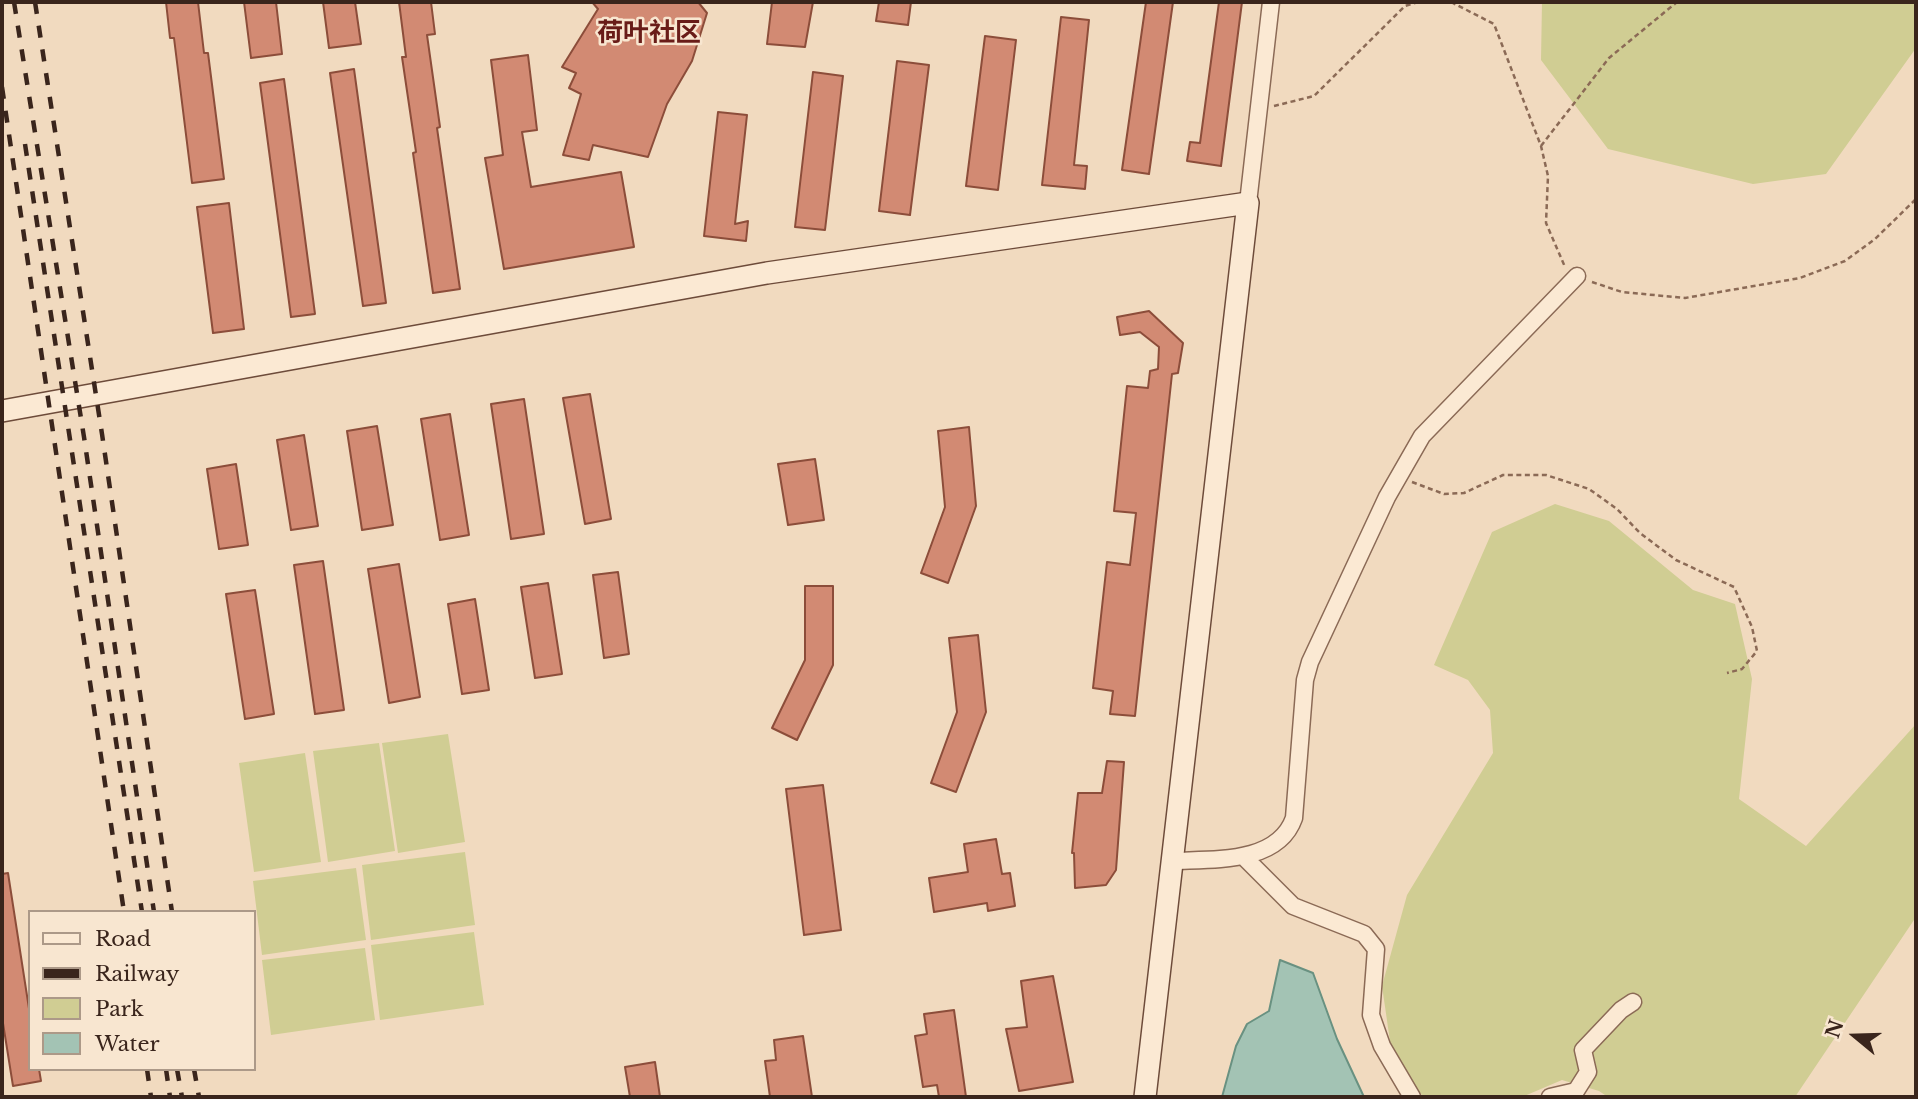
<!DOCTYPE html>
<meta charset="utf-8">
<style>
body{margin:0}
#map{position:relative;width:1918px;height:1099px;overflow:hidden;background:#f1dabf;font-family:"Libre Baskerville",serif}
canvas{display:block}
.frame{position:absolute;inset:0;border:4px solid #3a251c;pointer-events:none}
.legend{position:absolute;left:28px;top:910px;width:228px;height:161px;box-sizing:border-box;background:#f8e6d0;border:2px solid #ac9988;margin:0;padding:9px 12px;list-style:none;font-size:21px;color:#3a251c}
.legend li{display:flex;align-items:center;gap:14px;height:35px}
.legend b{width:35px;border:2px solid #ac9988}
.north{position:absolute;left:1820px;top:1001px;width:70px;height:70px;-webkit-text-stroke:5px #f8e6d0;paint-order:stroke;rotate:289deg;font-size:19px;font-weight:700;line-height:28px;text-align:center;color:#3a251c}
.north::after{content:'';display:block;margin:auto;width:24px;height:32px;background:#3a251c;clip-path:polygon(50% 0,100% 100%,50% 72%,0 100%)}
</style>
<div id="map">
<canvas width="1918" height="1099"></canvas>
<div class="frame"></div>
<ul class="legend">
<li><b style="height:9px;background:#fbe9d3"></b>Road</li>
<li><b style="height:9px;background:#3a251c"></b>Railway</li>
<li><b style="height:19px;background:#d0cd93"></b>Park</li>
<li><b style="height:19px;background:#a3c3b4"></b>Water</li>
</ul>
<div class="north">N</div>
</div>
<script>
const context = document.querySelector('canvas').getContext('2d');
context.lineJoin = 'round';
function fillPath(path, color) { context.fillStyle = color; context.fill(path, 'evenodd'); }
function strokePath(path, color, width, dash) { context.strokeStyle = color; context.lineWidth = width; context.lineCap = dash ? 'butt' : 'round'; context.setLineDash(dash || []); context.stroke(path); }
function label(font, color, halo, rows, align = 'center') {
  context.font = font + ' "Libre Baskerville","Noto Sans SC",serif'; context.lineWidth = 5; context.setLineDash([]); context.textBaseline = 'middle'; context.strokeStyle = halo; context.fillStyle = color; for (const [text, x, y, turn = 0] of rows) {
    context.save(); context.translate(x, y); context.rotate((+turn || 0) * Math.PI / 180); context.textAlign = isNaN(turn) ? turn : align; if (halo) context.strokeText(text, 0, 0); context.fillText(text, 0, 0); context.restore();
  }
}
const green = new Path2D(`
 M1542 2H1916V48L1826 174 1753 184 1608 149 1541 60Z
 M1555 504 1609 521 1693 590 1735 604 1752 679 1739 799 1806 846 1916 724V917L1795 1097H1608L1599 1091 1562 1080 1522 1097H1426L1419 1093 1392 1055 1382 986 1407 895 1493 753 1490 710 1468 680 1434 665 1492 532Z
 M448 734 465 842 398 853 382 743Z
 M379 743 395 851 328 862 313 751Z
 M305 753 321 862 254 872 239 763Z
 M465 852 475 925 371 940 362 865Z
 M356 868 366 940 262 955 253 881Z
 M474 932 484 1005 380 1020 371 945Z
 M365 948 375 1020 271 1035 262 960Z`);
const water = new Path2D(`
 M1280 960 1313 973 1337 1039 1364 1097H1222L1236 1046 1247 1024 1269 1011Z`);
const building = new Path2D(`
 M166 2H198L204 53H208L224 179 192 183 174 38H170Z
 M244 2H276L282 54 251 58Z
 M323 2H355L361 44 329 48Z
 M399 2H431L435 34 427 35 440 127 437 128 460 289 433 293 413 153 416 152 402 57H406Z
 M592 2H698L707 13 692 61 667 104 648 157 593 145 589 160 563 155 581 94 569 88 576 73 562 67 598 9Z
 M772 2H813L805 47 767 44Z
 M879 2H911L908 25 876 21Z
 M1146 2H1173L1149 174 1122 170Z
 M1219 2H1242L1221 166 1187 161 1190 142 1200 143Z
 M1061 17 1089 20 1074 165 1087 166 1085 189 1042 185Z
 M985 36 1016 40 998 190 966 186Z
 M528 55 537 130 522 132 531 187 621 172 634 247 504 269 485 158 503 155 491 60Z
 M897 61 929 65 910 215 879 211Z
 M354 69 386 303 363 306 330 73Z
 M813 72 843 76 825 230 795 227Z
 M284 79 315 314 291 317 260 83Z
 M718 112 747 115 735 224 748 221 746 241 704 236Z
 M229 203 244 329 213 333 197 207Z
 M1149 311 1183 343 1178 373 1172 374 1135 716 1110 714 1113 691 1093 688 1107 562 1130 565 1136 513 1114 511 1127 386 1148 388 1150 371 1158 369 1159 347 1140 332 1120 335 1117 317Z
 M590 394 611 519 585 524 563 398Z
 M524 399 544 534 511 539 491 404Z
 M450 414 469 535 440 540 421 419Z
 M377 426 393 525 362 530 347 431Z
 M969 427 976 506 948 583 921 573 945 507 938 431Z
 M304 435 318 526 291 530 277 440Z
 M815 459 824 520 788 525 778 464Z
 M236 464 248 545 219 549 207 469Z
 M323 561 344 710 315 714 294 565Z
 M399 564 420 697 389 703 368 569Z
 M618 572 629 654 604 658 593 575Z
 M548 583 562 674 535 678 521 587Z
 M805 586H833V665L797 740 772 728 805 660Z
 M255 590 274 714 245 719 226 594Z
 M475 599 489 690 462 694 448 604Z
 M978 635 986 712 956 792 931 783 957 712 949 638Z
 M1107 761 1124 762 1116 870 1106 885 1075 888 1074 853H1072L1078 793H1102Z
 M823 785 841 930 804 935 786 789Z
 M996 839 1002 874 1010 873 1015 906 988 911 987 903 934 912 929 878 968 872 964 844Z
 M8 873 30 1015V1069H39L41 1081 13 1086 2 1017V874Z
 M1053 976 1073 1082 1019 1091 1006 1029 1027 1027 1021 981Z
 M954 1010 966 1097H939L937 1085 923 1087 915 1036 927 1034 924 1014Z
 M803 1036 812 1097H770L765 1061 776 1060 774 1040Z
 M655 1062 660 1097H630L625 1067Z`);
const path = new Path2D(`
 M1451 2 1494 24 1541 146 1548 176 1546 223 1565 267
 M1274 106 1314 96 1405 6 1418 2
 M1541 146 1609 58 1677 2
 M1592 282 1622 292 1685 298 1800 278 1845 261 1875 239 1916 199
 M1412 482 1444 494 1464 493 1503 475H1546L1589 489 1617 509 1640 533 1676 560 1734 587 1752 627 1757 651 1742 669 1727 673
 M1590 1097H1603`);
const street = new Path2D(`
 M1248 203 1271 2
 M1244 857 1293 906 1364 934 1376 949 1371 1015 1382 1046 1412 1097
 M1173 861C1213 859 1278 864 1294 818L1305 680 1310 662 1387 497 1422 436 1577 276
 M1550 1097 1576 1091 1588 1072 1583 1050 1621 1010 1633 1002`);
const secondary = new Path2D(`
 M2 411 767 273 1248 203 1145 1097`);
const rail = new Path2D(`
 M14 2 84 437 154 912
 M35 2 102 434 172 912
 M2 87 124 912
 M25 144 142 912
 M147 1069 151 1097
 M166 1069 170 1097
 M177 1069 182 1097
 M194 1069 199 1097`);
const quarterNames = [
 ["荷叶社区",649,34]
];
fillPath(green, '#d0cd93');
fillPath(water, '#a3c3b4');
strokePath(water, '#699181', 2);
fillPath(building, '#d28a73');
strokePath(building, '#8c4d3a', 2);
strokePath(street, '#8b6a56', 19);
strokePath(secondary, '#6d4b3a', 24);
strokePath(path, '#8b6a56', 2.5, [5, 3.5]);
strokePath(street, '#fbe9d3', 16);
strokePath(secondary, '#fbe9d3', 21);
strokePath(rail, '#3a251c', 4.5, [12, 12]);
label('bold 26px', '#691c18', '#f8e6d0', quarterNames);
</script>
